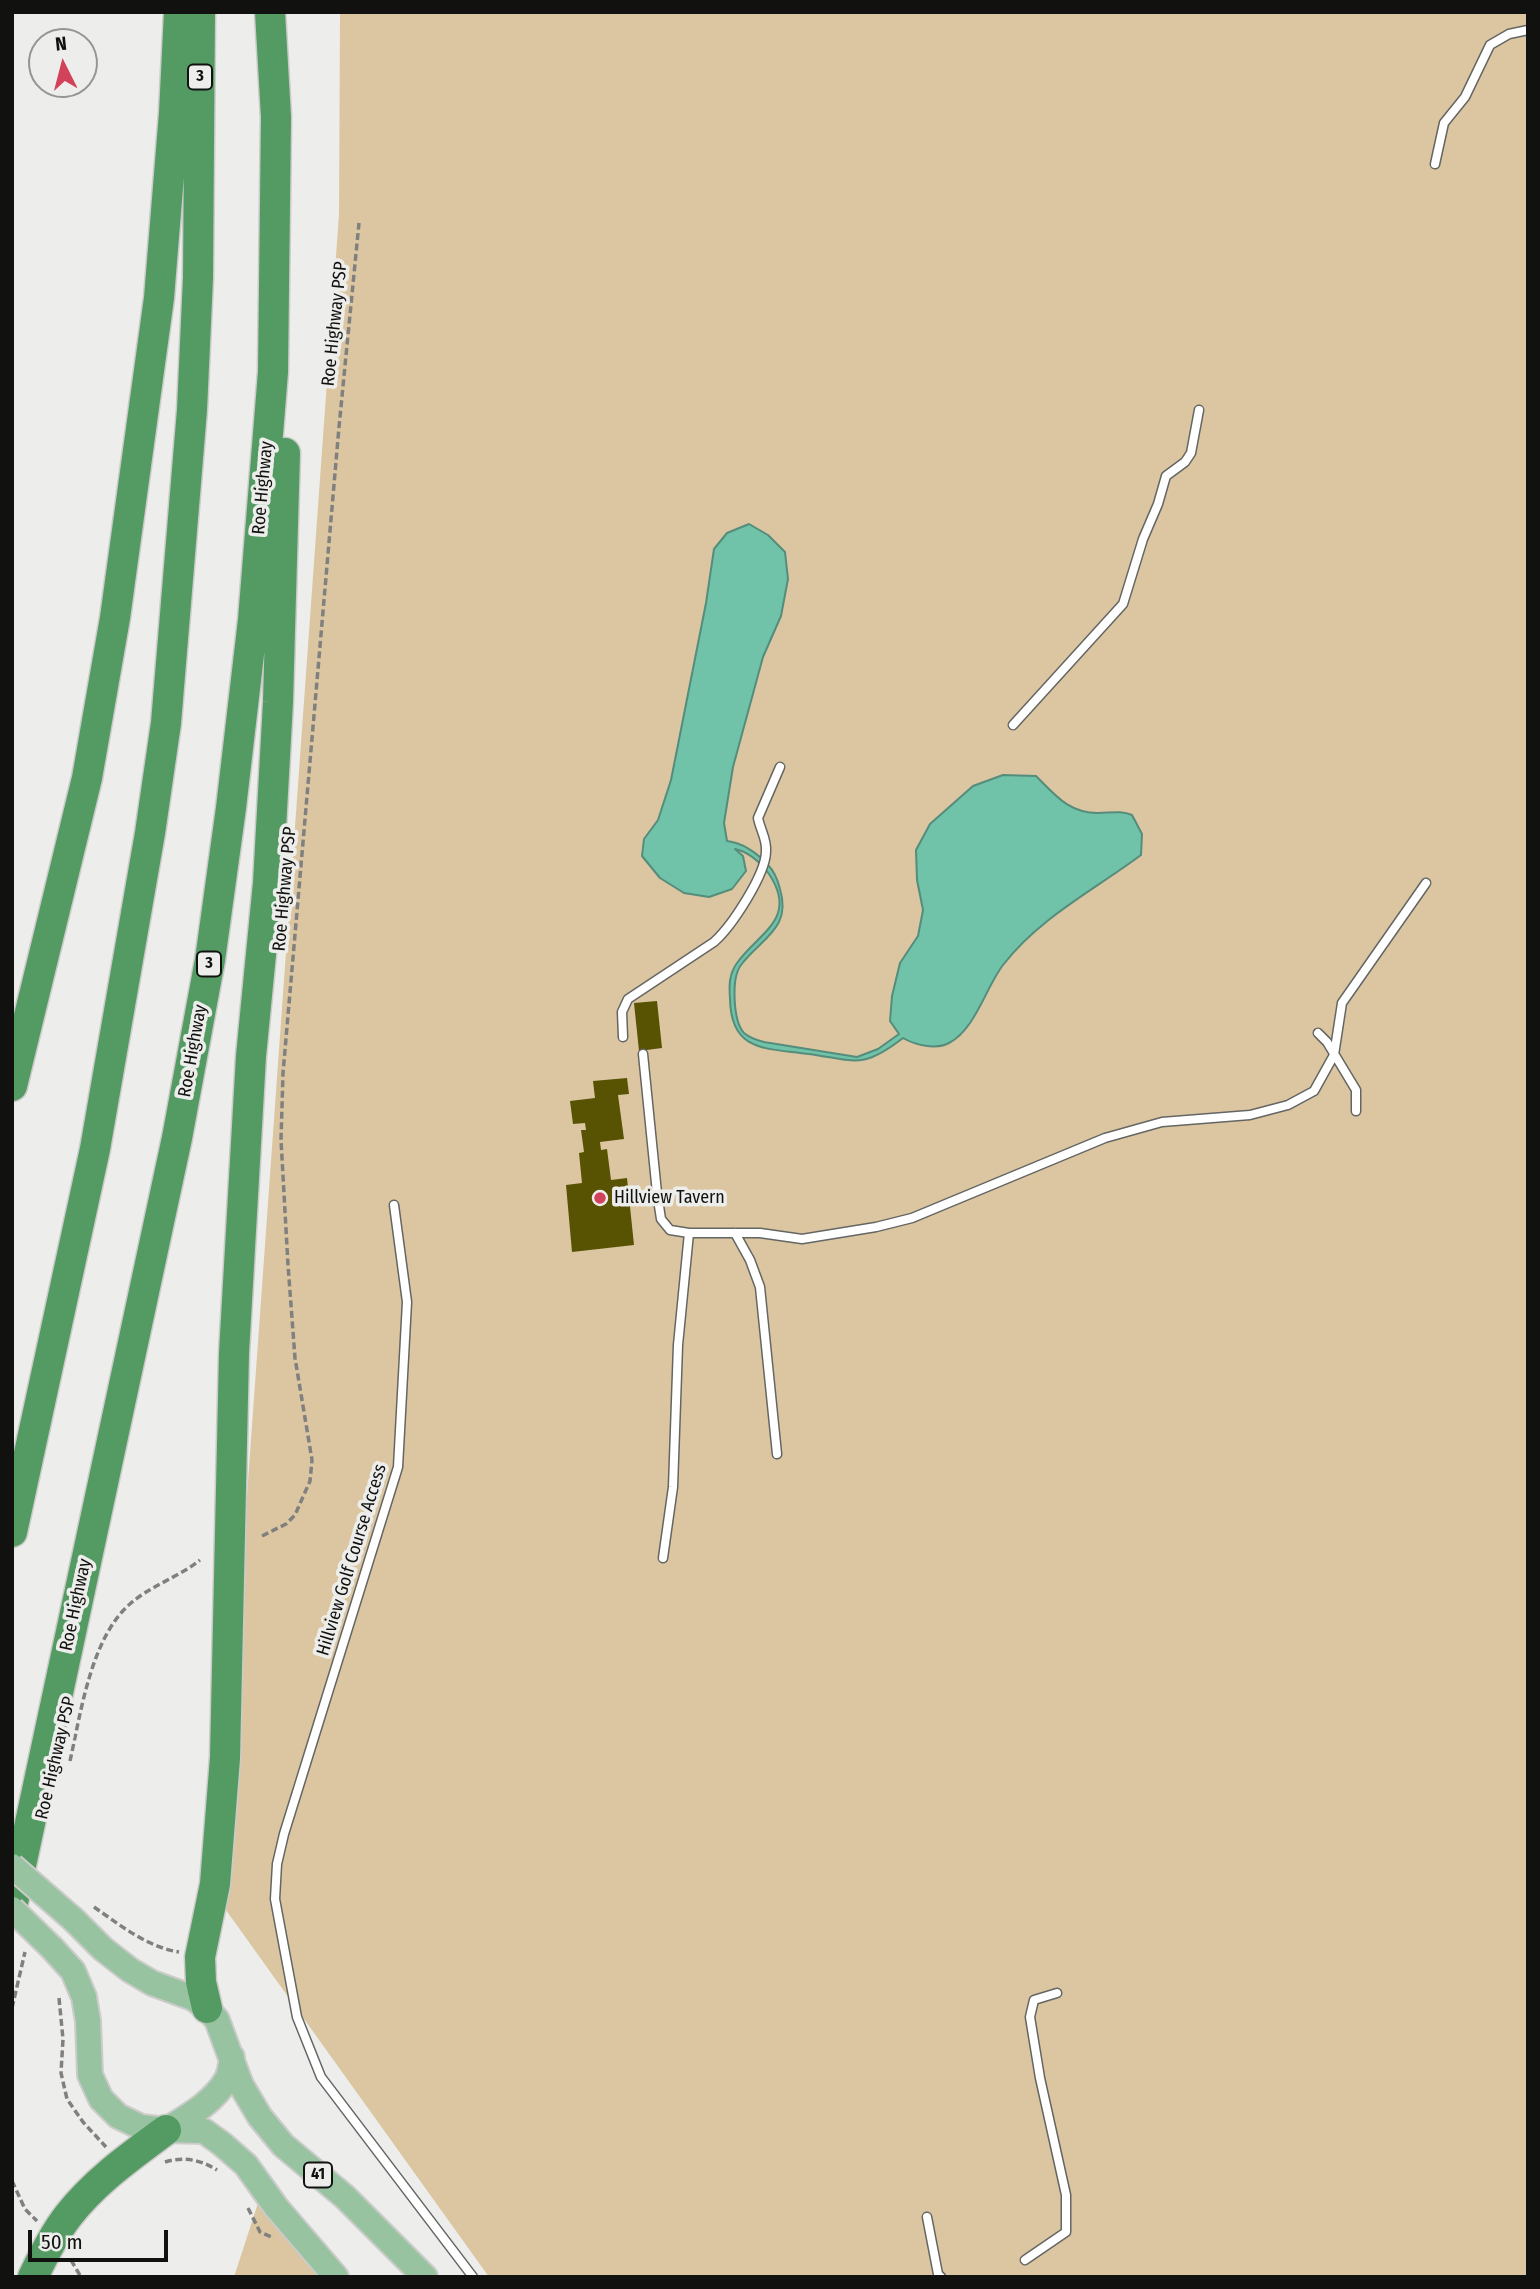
<!DOCTYPE html>
<style>
body{margin:0}
#map{position:relative;width:1540px;height:2289px;overflow:hidden;background:#edeeeb;font-family:"Fira Sans Condensed",sans-serif}
canvas{display:block}
.frame{position:absolute;inset:0;border:14px solid #111210;pointer-events:none}
.north{position:absolute;left:28px;top:28px;width:70px;height:70px;box-sizing:border-box;background:#edeeeb;border:2px solid #959693;border-radius:50%;rotate:354deg;font-size:19px;font-weight:700;line-height:28px;text-align:center;color:#111210}
.north::after{content:'';display:block;margin:auto;width:24px;height:32px;background:#d3425b;clip-path:polygon(50% 0,100% 100%,50% 72%,0 100%)}
.scale{position:absolute;left:28px;top:2230px;width:140px;height:32px;box-sizing:border-box;border:4px solid #111210;border-top:0;padding-left:9px;font-size:21px;line-height:24px;white-space:nowrap;color:#111210;-webkit-text-stroke:5px #edeeeb;paint-order:stroke}
</style>
<div id="map">
<canvas width="1540" height="2289"></canvas>
<div class="frame"></div>
<div class="north">N</div>
<div class="scale">50 m</div>
</div>
<script>
const context = document.querySelector('canvas').getContext('2d');
context.lineJoin = 'round';
function fillPath(path, color) { context.fillStyle = color; context.fill(path, 'evenodd'); }
function strokePath(path, color, width, dash) { context.strokeStyle = color; context.lineWidth = width; context.lineCap = dash ? 'butt' : 'round'; context.setLineDash(dash || []); context.stroke(path); }
function label(font, color, halo, rows, align = 'center') {
  context.font = font + ' "Fira Sans Condensed",sans-serif'; context.lineWidth = 7; context.setLineDash([]); context.textBaseline = 'middle'; context.strokeStyle = halo; context.fillStyle = color; for (const [text, x, y, turn = 0] of rows) {
    context.save(); context.translate(x, y); context.rotate((+turn || 0) * Math.PI / 180); context.textAlign = isNaN(turn) ? turn : align; if (halo) context.strokeText(text, 0, 0); context.fillText(text, 0, 0); context.restore();
  }
}
const green = new Path2D(`
 M340 12H1528V2277H489L218 1899 339 214Z
 M258 2203 323 2277H234Z`);
const water = new Path2D(`
 M749 524 768 535 785 552 788 579 781 616 763 657 733 767 724 823 727 841C743 843 757 853 768 865 774 871 778 881 780 889 792 929 761 938 741 965 731 978 733 1021 744 1033 750 1038 756 1040 764 1042L857 1057 878 1049 899 1034 890 1021 892 996 900 963 918 936 923 910 917 880 916 850 930 824 973 786 1003 775 1036 776C1056 796 1069 813 1098 813 1110 813 1121 810 1132 815L1142 834 1141 855C1094 890 1039 918 1003 965 986 987 975 1030 949 1043 936 1050 915 1045 903 1038 863 1069 856 1061 809 1054 767 1048 731 1053 730 999 729 986 729 974 737 963 758 933 799 919 769 874 760 862 749 852 735 849L743 856 746 871 732 889 709 897 684 893 660 878 642 856 644 839 658 820 671 780 706 603 714 549 727 533Z`);
const building = new Path2D(`
 M657 1001 662 1048 639 1051 634 1003Z
 M627 1078 629 1094 618 1095 624 1139 600 1142 601 1150 607 1149 611 1180 627 1178 634 1245 572 1252 566 1185 582 1183 579 1153 584 1152 581 1130H586L585 1123 573 1124 570 1101 595 1098 593 1081Z`);
const path = new Path2D(`
 M262 1536 286 1524 295 1515 310 1481 312 1460 295 1358 288 1265 281 1140 283 1073 339 427 359 223
 M70 1761C81 1712 91 1637 131 1603 152 1585 179 1577 200 1560
 M94 1907C120 1925 147 1947 179 1952
 M59 1998 63 2039 61 2073 67 2099 83 2122 106 2147
 M12 2008 25 1952
 M165 2162C184 2156 201 2160 217 2170
 M12 2181 25 2209 37 2221
 M248 2208 260 2232 274 2238
 M71 2260 81 2277`);
const lane = new Path2D(`
 M1435 164 1444 123 1465 97 1490 45 1509 34 1528 30
 M1013 725 1123 604 1143 539 1158 504 1166 476 1185 462 1191 453 1199 410
 M1318 1033 1327 1042 1356 1090V1111
 M623 1037 622 1012 628 999 714 942C732 926 766 874 766 851 767 839 760 829 758 818L780 767
 M643 1054 657 1193 661 1219 670 1230 689 1233H760L802 1239 876 1227 912 1218 1105 1138 1162 1122 1250 1115 1288 1105 1314 1091 1334 1055 1342 1003 1426 883
 M394 1205 407 1302 398 1467 284 1834 277 1864 275 1899 297 2017 321 2077 473 2277
 M735 1233 750 1260 760 1287 777 1454
 M663 1558 673 1487 678 1345 689 1233
 M927 2217 938 2274 941 2277
 M1025 2260 1066 2232V2195L1040 2078 1030 2017 1034 2000 1057 1993`);
const primary = new Path2D(`
 M74 1920 103 1949 130 1970 152 1983 193 1998 207 2008 217 2020 241 2085 260 2117 283 2145 345 2197 425 2277
 M52 1948 73 1971 84 1997 88 2021 90 2075 101 2099 118 2116 141 2127 166 2130 204 2131 222 2144 246 2165 276 2207 336 2277
 M166 2130C187 2117 214 2102 227 2079 230 2073 231 2064 232 2057`);
const highway = new Path2D(`
 M12 1086 87 778 115 618 159 298 174 113 179 12
 M12 1532 95 1149 150 833 166 723 192 410 198 278 200 12
 M12 1907 177 1138 210 960 231 808 253 620 273 372 276 117 270 12
 M207 2008 201 1982 200 1957 215 1884 225 1758 234 1353 251 1056 268 883 278 702 285 453
 M33 2277C43 2256 54 2234 68 2216 95 2181 131 2156 166 2130`);
const primaryBridge = new Path2D(`
 M12 1866 74 1920
 M12 1909 52 1948`);
const markers = [
 [600,1198,7,"#d3425b"]
];
const shields = [
 [200,77,24],
 [209,964,24],
 [318,2175,28]
];
const shieldNames = [
 ["3",200,77],
 ["3",209,964],
 ["41",318,2175]
];
const streetNames = [
 ["Roe Highway PSP",335,324,-84],
 ["Roe Highway",263,488,-85],
 ["Roe Highway PSP",285,889,-85],
 ["Roe Highway",193,1051,-80],
 ["Hillview Golf Course Access",352,1560,-73],
 ["Roe Highway",76,1605,-78],
 ["Roe Highway PSP",56,1758,-77]
];
const poiNames = [
 ["Hillview Tavern",614,1198]
];
fillPath(green, '#dbc6a1');
fillPath(water, '#70c2a9');
strokePath(water, '#548d7b', 2);
fillPath(building, '#585203');
strokePath(lane, '#646663', 11);
strokePath(primary, '#cbcbca', 28);
strokePath(highway, '#cbcbca', 33);
strokePath(path, '#80817e', 3.5, [7, 3.5]);
strokePath(lane, '#fff', 8);
strokePath(primary, '#98c3a1', 24);
strokePath(highway, '#549b63', 30);
strokePath(primaryBridge, '#cbcbca', 28, []);
strokePath(primaryBridge, '#98c3a1', 24);
for (const [x, y, r, color] of markers) { const dot = new Path2D(); dot.arc(x, y, r, 0, 2 * Math.PI); context.fillStyle = color; context.fill(dot); strokePath(dot, '#edeeeb', 2.5); }
for (const [x, y, w] of shields) { const box = new Path2D(); box.roundRect(x - w / 2, y - 12.5, w, 25, 5); context.fillStyle = '#edeeeb'; context.fill(box); strokePath(box, '#111210', 2); }
label('bold 16px', '#111210', null, shieldNames);
label('18px', '#111210', '#edeeeb', streetNames);
label('18px', '#111210', '#edeeeb', poiNames, 'left');
</script>
